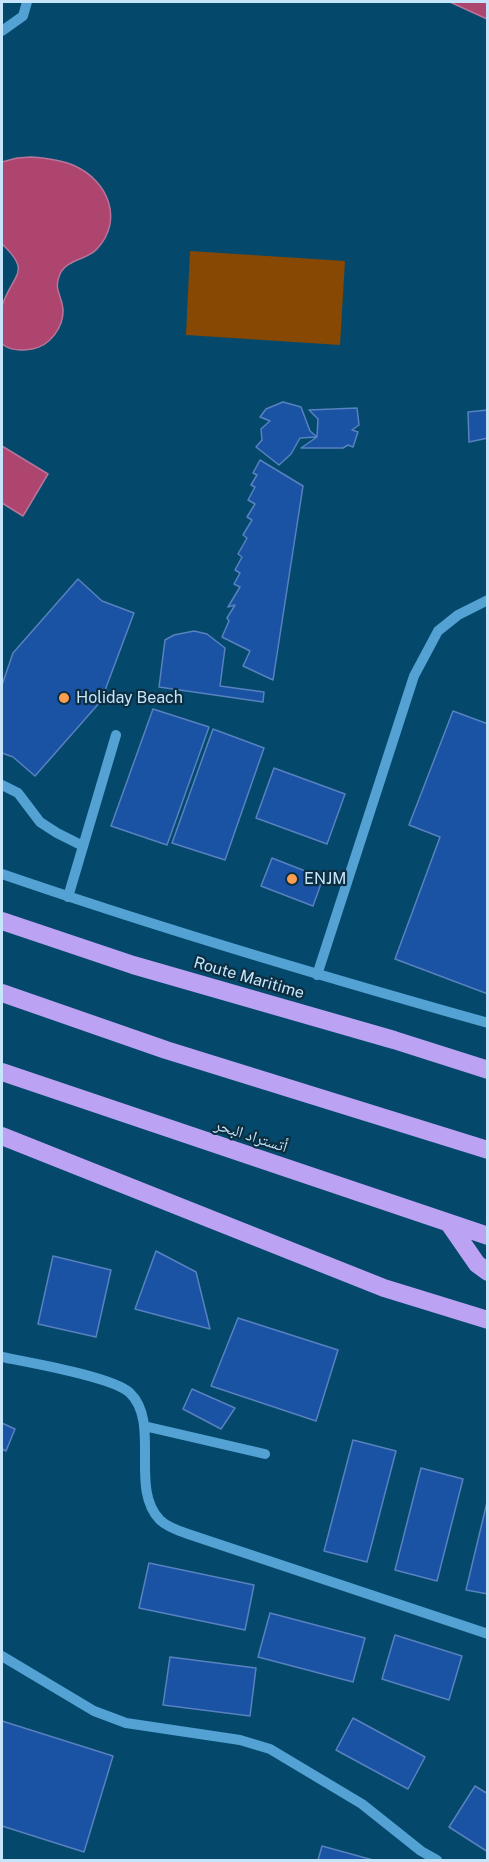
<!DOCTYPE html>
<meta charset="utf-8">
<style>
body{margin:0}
#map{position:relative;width:489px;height:1862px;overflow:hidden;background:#04496c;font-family:"Public Sans",sans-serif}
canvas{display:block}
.frame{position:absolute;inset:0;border:3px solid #c7e5fa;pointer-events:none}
</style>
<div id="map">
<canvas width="489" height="1862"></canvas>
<div class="frame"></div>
</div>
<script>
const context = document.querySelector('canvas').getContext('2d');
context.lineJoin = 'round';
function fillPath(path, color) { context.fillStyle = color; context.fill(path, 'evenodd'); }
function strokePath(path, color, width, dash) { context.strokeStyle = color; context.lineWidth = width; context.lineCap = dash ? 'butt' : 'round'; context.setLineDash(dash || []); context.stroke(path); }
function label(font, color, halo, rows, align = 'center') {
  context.font = font + ' "Public Sans","Noto Naskh Arabic",sans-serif'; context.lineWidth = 4.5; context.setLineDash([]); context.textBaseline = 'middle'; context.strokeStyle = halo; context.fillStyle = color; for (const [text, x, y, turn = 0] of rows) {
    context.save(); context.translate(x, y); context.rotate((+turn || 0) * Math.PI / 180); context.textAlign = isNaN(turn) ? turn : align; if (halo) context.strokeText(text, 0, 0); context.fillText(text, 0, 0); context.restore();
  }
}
const green = new Path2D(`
 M190 251 345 261 340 345 186 335Z`);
const water = new Path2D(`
 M450 2H487V19Z
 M31 157C46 158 62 160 75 166 108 181 124 220 97 249 87 260 67 259 60 274 53 290 62 295 63 309 64 327 50 346 32 349 21 351 11 351 2 344 1 333 0 317 2 306 12 274 33 273 2 244V162L17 158Z
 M2 446 48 474 23 516 2 503Z`);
const building = new Path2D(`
 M283 402 301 407 310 431 317 437 300 438 291 454 279 465 256 447 262 440 261 429 270 421 260 417 266 409Z
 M357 408 359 425 352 430 358 432 353 447 348 445 343 448H301L317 437 318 419 309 410Z
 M488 410V438L469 442 468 412Z
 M260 460 303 486 273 680 243 666 250 651 222 637 229 621 227 618 235 605 228 607 240 587 234 584 240 573 235 570 242 557 238 554 247 538 243 535 252 520 247 517 255 504 248 500 255 487 251 485 257 475 253 473Z
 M78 579 102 601 134 613 101 701 35 776 13 757 2 753V685L13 653Z
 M194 631 207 634 225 648 220 686 264 692 263 702 159 687 165 640 174 635Z
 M153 709 209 727 167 845 111 826Z
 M453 711 488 724V994L395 959 440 837 409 825Z
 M213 729 264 748 225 860 172 843Z
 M274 768 345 794 327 844 256 818Z
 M272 858 323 878 313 906 261 886Z
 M156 1251 196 1272 210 1329 135 1309Z
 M53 1256 111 1270 96 1337 38 1324Z
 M238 1318 338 1350 316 1421 211 1386Z
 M192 1389 235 1408 221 1429 183 1409Z
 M2 1423 15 1429 6 1451 2 1449Z
 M353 1440 396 1451 367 1562 324 1551Z
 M421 1468 463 1479 437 1581 395 1570Z
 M488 1498V1594L466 1590Z
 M149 1563 254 1585 245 1630 139 1608Z
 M270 1613 365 1638 353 1682 258 1657Z
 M395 1635 462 1656 449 1700 382 1679Z
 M170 1657 256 1668 250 1716 163 1705Z
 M353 1718 425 1757 408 1789 336 1750Z
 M2 1721 113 1756 84 1852 2 1826Z
 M475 1786 488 1794V1852L449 1827Z
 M322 1846 373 1860H318Z`);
const minor = new Path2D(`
 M2 31 23 16 27 2
 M2 785 18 793 40 822 57 833 83 846
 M2 874C162 929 324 977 488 1023
 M68 897 116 735
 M317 975 414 676 438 631 458 615 488 600
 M2 1357C27 1362 114 1377 130 1393 161 1423 129 1489 160 1520 167 1527 179 1531 188 1534L488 1634
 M144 1426 265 1454
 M2 1656 94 1711 126 1723 240 1740 270 1749 362 1804 421 1851 437 1860`);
const highway = new Path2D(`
 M2 921 133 965 394 1040 488 1070
 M2 993 166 1050 488 1150
 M2 1072 488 1236
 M2 1136 384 1288 488 1320
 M450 1225 477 1264 488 1272`);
const markers = [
 [64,698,6,"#fb9e50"],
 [292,879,6,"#fb9e50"]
];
const poiNames = [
 ["Holiday Beach",76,698],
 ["ENJM",304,879]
];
const streetNames = [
 ["Route Maritime",249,978,16],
 ["أتستراد البحر",251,1136,18]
];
fillPath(green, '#864803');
fillPath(water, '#ae456f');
strokePath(water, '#b67599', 1.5);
fillPath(building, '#1a53a4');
strokePath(building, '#5881bf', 1.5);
strokePath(minor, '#54a2d3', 10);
strokePath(highway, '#bca2f3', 18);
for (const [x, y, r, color] of markers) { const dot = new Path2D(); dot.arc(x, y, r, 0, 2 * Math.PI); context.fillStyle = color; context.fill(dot); strokePath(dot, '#0c2e41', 2); }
label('16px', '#c7e5fa', '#0c2e41', poiNames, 'left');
label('16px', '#c7e5fa', '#0c2e41', streetNames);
</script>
